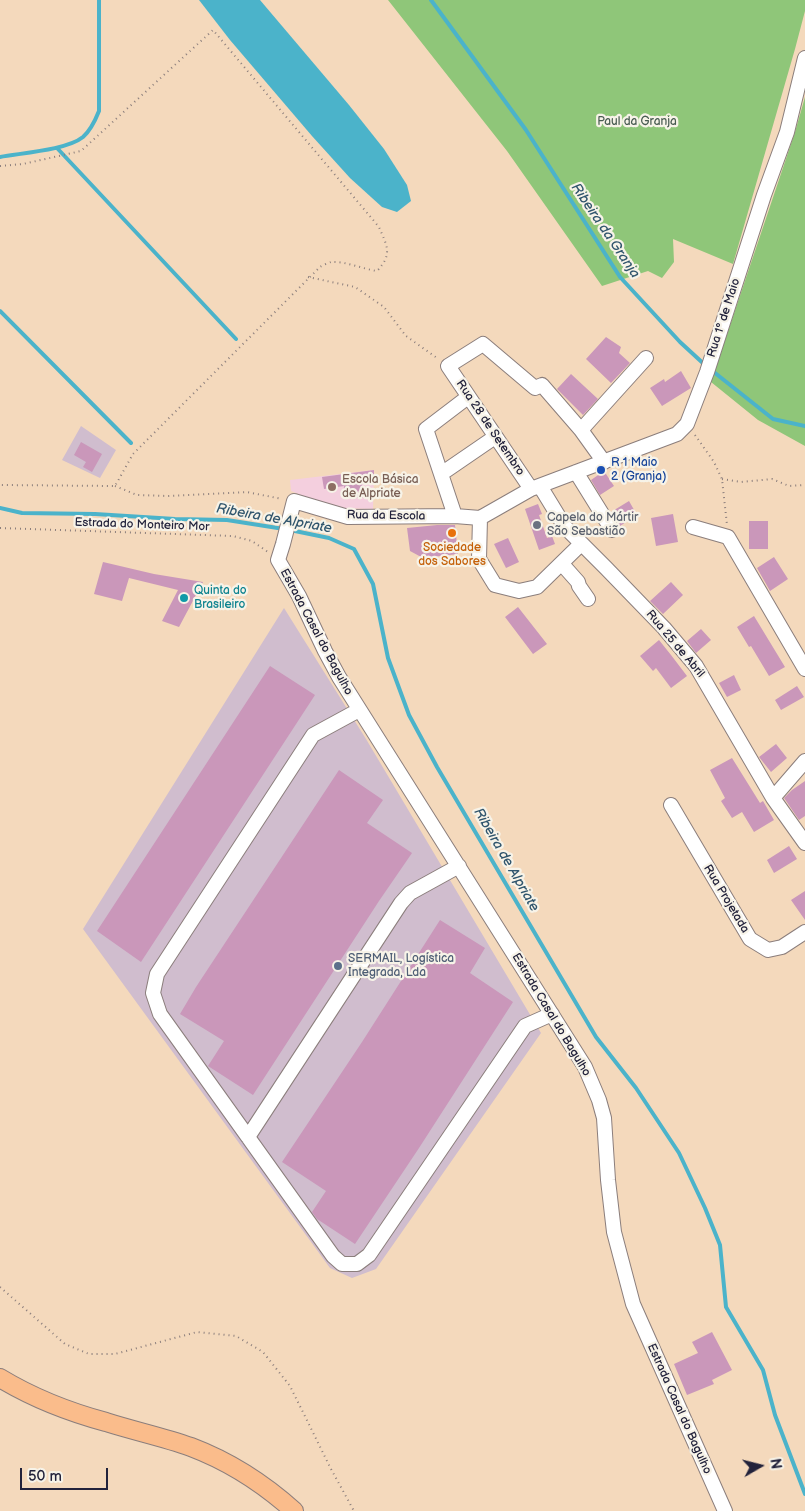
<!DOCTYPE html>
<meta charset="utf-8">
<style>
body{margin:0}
#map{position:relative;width:805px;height:1511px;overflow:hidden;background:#f4d9bc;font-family:"Balsamiq Sans",sans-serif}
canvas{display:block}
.north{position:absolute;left:735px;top:1441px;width:50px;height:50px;-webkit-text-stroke:4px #f7f3e8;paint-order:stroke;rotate:82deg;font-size:14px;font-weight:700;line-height:20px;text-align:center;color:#22223b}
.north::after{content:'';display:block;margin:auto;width:18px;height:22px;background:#22223b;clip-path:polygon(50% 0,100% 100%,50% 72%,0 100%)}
.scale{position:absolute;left:20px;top:1468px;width:88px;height:22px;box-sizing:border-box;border:2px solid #22223b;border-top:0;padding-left:6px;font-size:15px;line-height:18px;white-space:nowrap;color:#22223b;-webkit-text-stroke:4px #f7f3e8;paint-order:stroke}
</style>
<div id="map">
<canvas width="805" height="1511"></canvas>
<div class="north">N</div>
<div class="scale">50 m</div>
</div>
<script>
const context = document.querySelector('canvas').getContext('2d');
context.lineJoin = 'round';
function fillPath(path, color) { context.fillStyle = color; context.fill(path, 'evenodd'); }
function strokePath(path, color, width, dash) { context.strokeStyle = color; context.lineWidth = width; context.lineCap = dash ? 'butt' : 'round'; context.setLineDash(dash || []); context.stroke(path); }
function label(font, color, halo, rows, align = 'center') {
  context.font = font + ' "Balsamiq Sans",sans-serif'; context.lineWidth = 4.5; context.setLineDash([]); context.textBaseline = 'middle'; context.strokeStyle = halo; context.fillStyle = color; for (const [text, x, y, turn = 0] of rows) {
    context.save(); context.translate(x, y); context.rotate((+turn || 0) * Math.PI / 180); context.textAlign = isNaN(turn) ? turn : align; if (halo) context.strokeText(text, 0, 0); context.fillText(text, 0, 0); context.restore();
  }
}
const built = new Path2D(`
 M374 470 373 509 334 508 291 491 290 480Z`);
const industrial = new Path2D(`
 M81 426 116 450 100 478 62 460Z
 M284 608 366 739 541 1033 376 1269 352 1278 330 1268 83 929Z`);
const green = new Path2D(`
 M388 0H805V11L795 49 733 264 673 239 674 262 662 278 648 271 602 286 507 151Z
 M805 97V446L758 420 711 382 795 132Z`);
const water = new Path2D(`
 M199 0H260L349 105 384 149 407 185 411 201 397 212 382 207 350 178 312 136 230 40Z`);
const stream = new Path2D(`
 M431 0 526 130 620 277 680 342 705 365
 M57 148 236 339
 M0 157C21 153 67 150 83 137 91 130 95 121 99 111V0
 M0 311 131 443
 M710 369 773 419 805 426
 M0 508 22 513 95 514 175 519 227 520 284 529
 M290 530 329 538 354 549 373 584 388 658 409 715 437 767 596 1037 636 1088 679 1153 705 1208 720 1245 726 1307 763 1370 775 1415 805 1494`);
const building = new Path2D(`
 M606 337 621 347 619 353 630 363 611 383 586 359Z
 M681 371 691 388 662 406 650 388 664 379 665 382Z
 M571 374 598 399 583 415 557 389Z
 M81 442 102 454 92 472 83 467 86 462 74 455Z
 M374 470V483L362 484 363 498H343L344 486 324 489 322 477Z
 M604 471 614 486 600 495 591 480Z
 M629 501 637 515 620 526 611 512Z
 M538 504 542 514 539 515 547 538 552 536 555 544 539 550 525 509Z
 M673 514 678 542 656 546 651 518Z
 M749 521H768V549H749Z
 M437 525H455L458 554 423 558 410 551 407 528Z
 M508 538 519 562 506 568 494 544Z
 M774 557 788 579 770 591 757 568Z
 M103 562 154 574 203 582 179 627 162 621 178 590 129 578 122 601 94 594Z
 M671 582 683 595 663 614 650 601Z
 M518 607 547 644 533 654 505 617Z
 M754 616 785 667 769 676 751 646 749 647 737 627Z
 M701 629 711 640 696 653 687 641Z
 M659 640 671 655 687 676 671 688 656 668 653 671 640 656Z
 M270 666 315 695 141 962 97 931Z
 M734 675 741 690 727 697 719 683Z
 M797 686 804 697 781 710 775 700Z
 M776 744 787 758 771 772 759 757Z
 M732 758 760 803 763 801 774 820 754 832 742 812 732 818 721 801 725 798 710 770Z
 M339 770 383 800 367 823 412 853 379 901 253 1095 208 1066 224 1041 180 1014 196 987Z
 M805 781V816L799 820 784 798 792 790Z
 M789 846 797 859 774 873 767 860Z
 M805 891V920L791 900Z
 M440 920 485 948 470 973 513 1002 419 1148 355 1244 317 1219 312 1212 326 1191 282 1162 362 1042Z
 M712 1332 732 1370 712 1380 714 1384 687 1395 674 1364 698 1353 692 1342Z`);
const path = new Path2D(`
 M0 166 23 164 81 151 213 30 379 227C387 246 393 254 377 271 363 269 345 261 331 262 328 263 323 265 320 267L133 454 115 486 0 485
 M308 277 355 287 384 307 406 336 437 358
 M695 435 714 462 722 479 727 525
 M722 479 741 482 772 479 789 486 805 485
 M115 486 137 495 167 496 247 492 282 499
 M0 528 233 536 252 541 268 552
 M0 1287 65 1344 89 1354H115L197 1332 236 1336 263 1352 290 1386 331 1469 354 1511`);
const minor = new Path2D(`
 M581 430 646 358
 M576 472 612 530
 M441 474 495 437
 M540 486 565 527 606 568 664 628 696 666 773 798 805 843
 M531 489 448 366 483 344 535 388 542 385 581 430 604 462
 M455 516 426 429 468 397
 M480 518 455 516 348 517 294 501 283 544 278 560 299 596 325 651 339 677 585 1067 599 1100 604 1118 608 1180 614 1232 633 1304 725 1511
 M480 518 531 489 677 434 687 424 707 372 764 195 787 132 805 58
 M480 518 479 559 495 585 519 591 537 587 581 544
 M693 527 728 537 805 669
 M562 564 578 582 579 586 588 599
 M359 710 313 735 157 974 153 993 160 1014 333 1256 342 1264H357L369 1255 525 1026 552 1014
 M773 798 805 761
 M671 805 750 939 768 950 782 947 805 932
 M248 1137 401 903 410 893 459 866`);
const major = new Path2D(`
 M0 1378C33 1398 69 1412 106 1422 134 1431 163 1437 191 1447 228 1461 264 1484 294 1511`);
const markers = [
 [601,470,5,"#1a4fb4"],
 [332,487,5,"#8d6e63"],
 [537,525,5,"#6b7280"],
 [452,533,5,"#e8710a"],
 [184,598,5,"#0f9aa8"],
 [338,966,5,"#5c6f8a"]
];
const parkNames = [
 ["Paul da Granja",637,122]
];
const streetNames = [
 ["Rua 1º de Maio",724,318,-72],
 ["Rua 28 de Setembro",490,428,56],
 ["Rua da Escola",386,516,1],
 ["Estrada do Monteiro Mor",142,525,2],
 ["Estrada Casal do Bagulho",316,632,62],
 ["Rua 25 de Abril",675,644,50],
 ["Rua Projetada",726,899,59],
 ["Estrada Casal do Bagulho",551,1015,59],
 ["Estrada Casal do Bagulho",679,1409,66]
];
const transitNames = [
 ["R 1 Maio",611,463],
 ["2 (Granja)",611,477]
];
const educationNames = [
 ["Escola Básica",342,480],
 ["de Alpriate",342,494]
];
const worshipNames = [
 ["Capela do Mártir",547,518],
 ["São Sebastião",547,532]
];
const foodNames = [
 ["Sociedade",452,548],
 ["dos Sabores",452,562]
];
const cultureNames = [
 ["Quinta do",194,591],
 ["Brasileiro",194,605]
];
const serviceNames = [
 ["SERMAIL, Logística",348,959],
 ["Integrada, Lda",348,973]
];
const waterNames = [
 ["Ribeira da Granja",605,231,56],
 ["Ribeira de Alpriate",274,519,10],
 ["Ribeira de Alpriate",506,860,60]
];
fillPath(built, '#f4cfde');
fillPath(industrial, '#d0bdce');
fillPath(green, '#8fc679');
fillPath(water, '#4bb3ca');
strokePath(stream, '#4bb3ca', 4);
fillPath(building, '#ca97ba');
strokePath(minor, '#8b7e7c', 16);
strokePath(major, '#8b7e7c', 20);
strokePath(path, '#8b7e7c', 2, [1, 4]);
strokePath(minor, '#fff', 14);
strokePath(major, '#fabc8b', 18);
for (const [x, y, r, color] of markers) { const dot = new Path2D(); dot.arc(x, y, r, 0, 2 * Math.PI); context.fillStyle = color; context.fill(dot); strokePath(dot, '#f7f3e8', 2); }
label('12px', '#485b51', '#f7f3e8', parkNames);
label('12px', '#22223b', '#f7f3e8', streetNames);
label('12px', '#164399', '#f7f3e8', transitNames, 'left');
label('12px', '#785e54', '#f7f3e8', educationNames, 'left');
label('12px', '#5b616d', '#f7f3e8', worshipNames, 'left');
label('12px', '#c56008', '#f7f3e8', foodNames);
label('12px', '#0d838f', '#f7f3e8', cultureNames, 'left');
label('12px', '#4e5e75', '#f7f3e8', serviceNames, 'left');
label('italic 14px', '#30556d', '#f7f3e8', waterNames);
</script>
